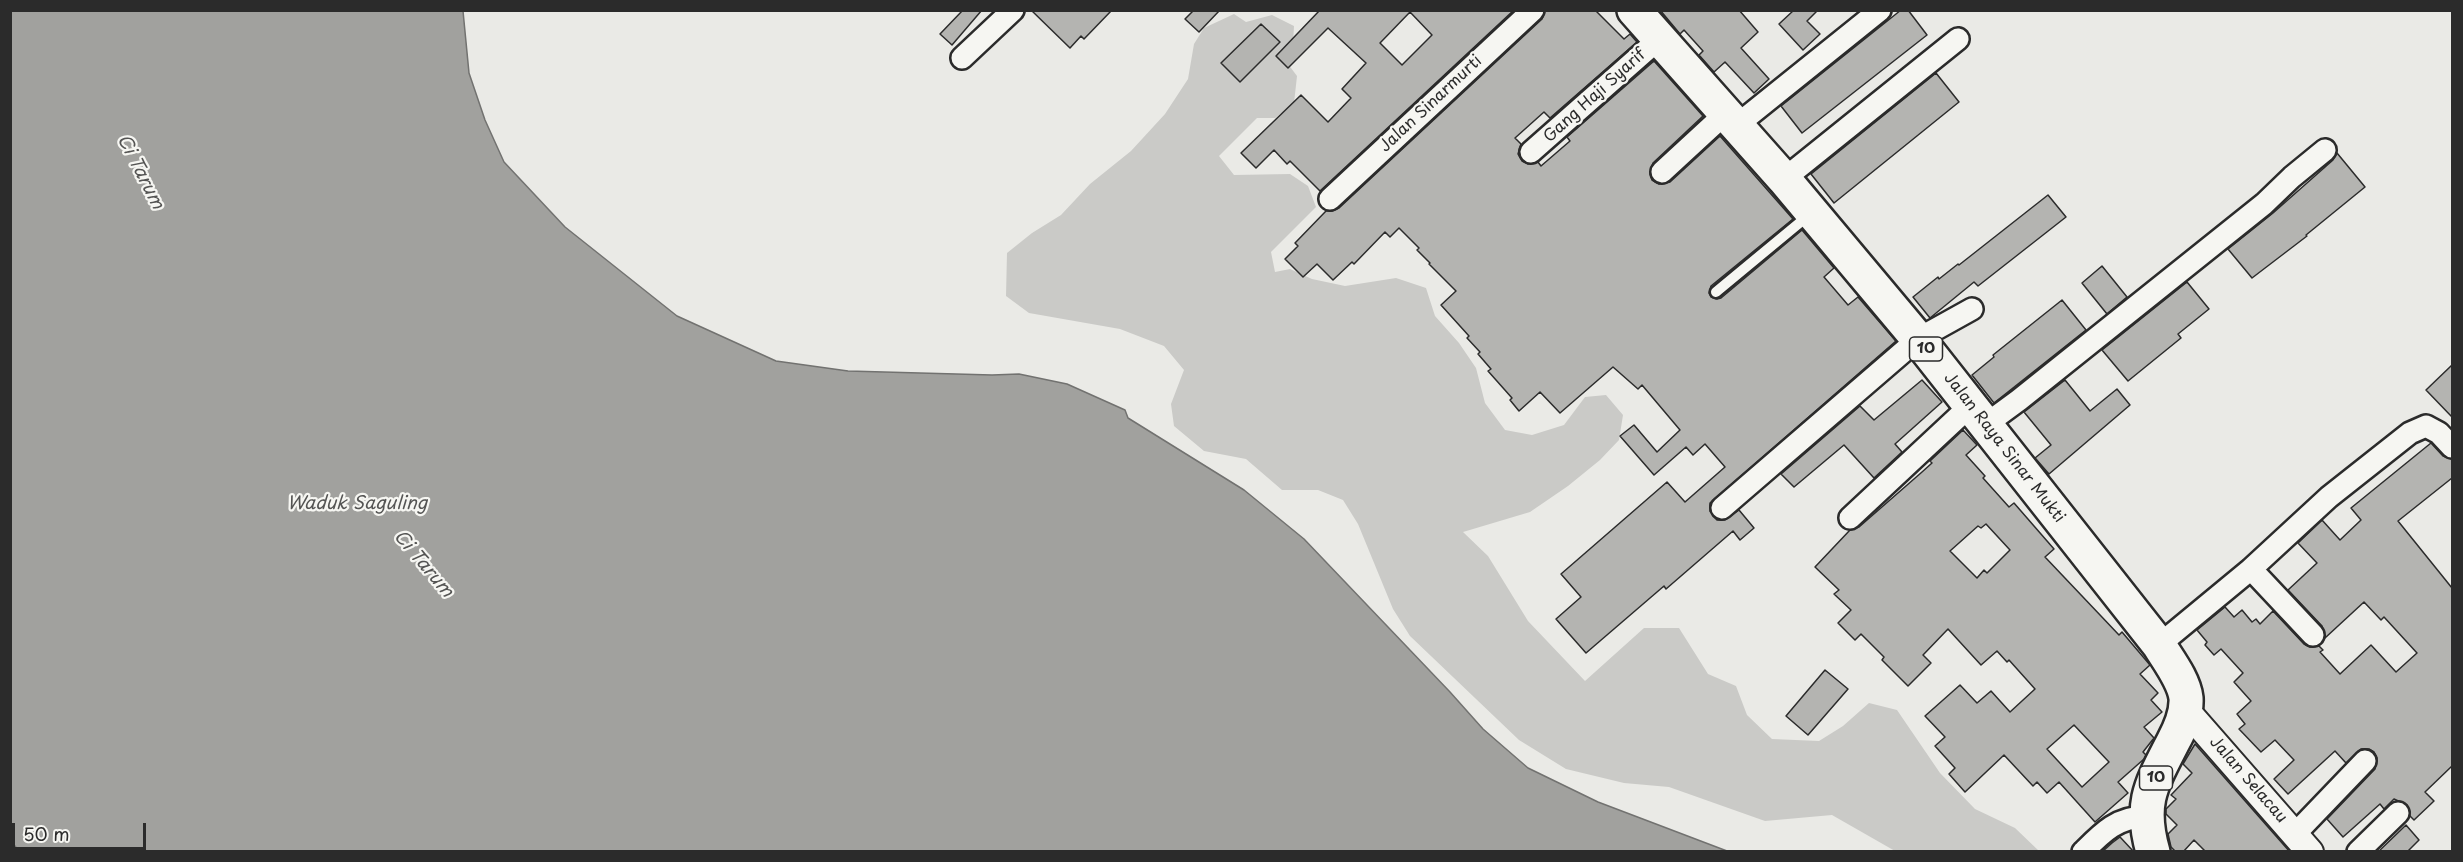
<!DOCTYPE html>
<style>
body{margin:0}
#map{position:relative;width:2463px;height:862px;overflow:hidden;background:#eaeae6;font-family:"Playpen Sans",sans-serif}
canvas{display:block}
.frame{position:absolute;inset:0;border:12px solid #2b2b2b;pointer-events:none}
.scale{position:absolute;left:12px;top:823px;width:134px;height:27px;box-sizing:border-box;border:3px solid #2b2b2b;border-top:0;padding-left:8px;font-size:18px;line-height:21px;white-space:nowrap;color:#2b2b2b;-webkit-text-stroke:4px #f6f6f2;paint-order:stroke}
</style>
<div id="map">
<canvas width="2463" height="862"></canvas>
<div class="frame"></div>
<div class="scale">50 m</div>
</div>
<script>
const context = document.querySelector('canvas').getContext('2d');
context.lineJoin = 'round';
function fillPath(path, color) { context.fillStyle = color; context.fill(path, 'evenodd'); }
function strokePath(path, color, width, dash) { context.strokeStyle = color; context.lineWidth = width; context.lineCap = dash ? 'butt' : 'round'; context.setLineDash(dash || []); context.stroke(path); }
function label(font, color, halo, rows, align = 'center') {
  context.font = font + ' "Playpen Sans",sans-serif'; context.lineWidth = 4.5; context.setLineDash([]); context.textBaseline = 'middle'; context.strokeStyle = halo; context.fillStyle = color; for (const [text, x, y, turn = 0] of rows) {
    context.save(); context.translate(x, y); context.rotate((+turn || 0) * Math.PI / 180); context.textAlign = isNaN(turn) ? turn : align; if (halo) context.strokeText(text, 0, 0); context.fillText(text, 0, 0); context.restore();
  }
}
const green = new Path2D(`
 M1234 14 1246 22 1272 15 1294 26 1293 44 1282 56 1297 76 1294 103 1275 118H1257L1219 156 1234 175 1290 174 1308 186 1316 207 1271 252 1275 272 1290 269 1312 279 1345 286 1396 278 1426 288 1435 316 1459 343 1476 368 1485 403 1505 430 1532 435 1564 425 1585 397 1606 395 1623 415 1619 440 1600 460 1568 486 1530 512 1463 532 1488 556 1528 621 1585 681 1644 628H1679L1708 674 1736 686 1747 715 1772 739 1819 741 1843 726 1869 703 1897 710 1940 773 1975 809 2015 828 2039 851H1895L1832 815 1765 821 1669 787 1624 783 1566 769 1519 740 1410 636 1393 609 1358 524 1343 500 1318 490H1282L1246 459 1204 451 1174 426 1171 404 1184 370 1164 346 1120 329 1029 313 1006 296 1007 253 1032 233 1061 215 1090 184 1131 151 1165 114 1188 79 1194 44 1204 28Z`);
const water = new Path2D(`
 M10 11H463L469 73 485 120 504 162 565 227 677 316 776 361 848 371 992 375 1019 374 1067 384 1125 410 1128 418 1244 490 1304 539 1450 692 1483 729 1528 768 1598 802 1727 851H19L10 840Z`);
const building = new Path2D(`
 M963 10H982L952 45 940 34Z
 M1031 10H1112L1084 39 1081 36 1070 48Z
 M1194 10H1220L1199 32 1185 19Z
 M1320 10H1514L1320 191 1290 161 1287 164 1274 150 1256 168 1241 153 1301 95 1328 122 1351 98 1342 89 1366 63 1328 28 1288 68 1276 56ZM1410 12 1432 35 1402 65 1380 43Z
 M1545 10H1595L1624 39 1630 34 1637 42 1550 118 1544 112 1515 138 1521 144 1518 154 1522 161 1528 164 1538 162 1541 166 1570 141 1567 137 1654 61 1703 116 1653 163 1650 174 1652 180 1659 184 1670 182 1720 136 1793 219 1711 286 1709 293 1711 297 1717 299 1721 298 1802 230 1834 268 1824 277 1848 305 1858 297 1896 341 1710 503V511L1717 520H1725L1739 510 1754 528 1740 540 1733 531 1666 589 1664 586 1586 653 1556 619 1581 597 1561 574 1667 482 1685 502 1725 467 1705 444 1693 455 1686 447 1654 475 1620 436 1634 425 1657 452 1680 430 1642 385 1638 389 1613 367 1560 413 1540 392 1519 411 1510 400 1512 398 1488 371 1491 369 1478 354 1480 352 1467 338 1469 336 1441 305 1456 291 1429 264 1430 263 1417 250 1419 248 1399 228 1390 237 1385 232 1354 264 1352 262 1333 280 1317 264 1303 277 1285 259 1298 246 1295 243 1326 211H1332L1339 208 1542 19Z
 M1660 10H1739L1758 32 1741 48 1769 79 1754 93 1725 62 1714 72 1699 55 1703 51 1684 30 1680 34Z
 M1794 10H1818L1807 21 1820 34 1803 50 1779 24Z
 M1901 10H1908L1927 35 1802 133 1781 106Z
 M1261 24 1280 42 1240 82 1221 63Z
 M1936 73 1959 102 1834 203 1811 174Z
 M2337 153 2365 187 2306 235 2307 236 2252 278 2228 249 2273 213 2333 160Z
 M2048 195 2066 217 1978 286 1974 282 1930 318 1913 297 1938 277 1939 279 1958 264 1959 265Z
 M2102 266 2127 297 2107 314 2082 283Z
 M2187 282 2209 309 2178 334 2181 338 2128 381 2102 350Z
 M2062 300 2086 330 1994 403 1972 375 1994 357 1993 355Z
 M2452 365V417L2426 390Z
 M1922 380 1942 402 1895 444 1902 452 1874 478 1844 445 1794 487 1781 474 1860 406 1874 420Z
 M2065 380 2090 411 2117 389 2130 405 2049 474 2035 458 2051 445 2024 412Z
 M1963 430 1977 445 1966 455 1985 476 1983 478 2009 507 2014 503 2054 549 2045 557 2119 635 2122 632 2150 665 2140 674 2158 693 2151 700 2162 712 2144 727 2154 738 2143 752 2146 755 2144 759 2118 782 2128 793 2095 822 2059 782 2047 793 2037 782 2033 786 2004 755 1965 792 1949 774 1955 768 1935 746 1945 737 1925 716 1960 685 1977 703 1991 691 2010 712 2035 689 2009 660 2007 662 1997 651 1981 665 1948 629 1923 655 1931 663 1908 686 1882 660 1884 657 1861 634 1855 640 1838 623 1851 610 1834 594 1839 590 1815 567 1850 530 1859 527 1922 472 1932 463 1930 461ZM1986 524 2010 550 1987 573 1984 570 1977 578 1950 551 1978 526 1981 528ZM2074 725 2109 762 2082 787 2047 749Z
 M2431 443 2443 456 2452 459V478L2398 521 2452 588V766L2425 792 2434 801 2414 820 2410 816 2407 805 2394 799 2384 809 2380 804 2343 837 2327 819 2375 769 2377 758 2374 752 2369 749H2361L2346 763 2335 751 2288 794 2274 779 2294 760 2275 740 2261 752 2239 729 2245 724 2237 714 2251 701 2234 682 2243 673 2221 649 2214 655 2205 645 2207 642 2197 630 2225 607 2234 617 2242 610 2252 622 2256 619 2260 624 2273 611 2304 644 2310 647 2319 646 2323 650 2320 652 2340 674 2371 645 2396 672 2417 653 2384 617 2381 620 2364 602 2325 638 2322 626 2288 590 2317 563 2298 543 2322 520 2340 540 2361 520 2351 508Z
 M1825 670 1848 689 1808 735 1786 716Z
 M2195 744 2290 852H2206L2194 840 2183 852H2176L2171 847 2168 834 2177 825 2166 814V809L2176 799 2171 795 2192 773 2183 764Z
 M2406 825 2419 840 2407 852H2378Z
 M2120 837 2134 852H2102L2112 843Z`);
const service = new Path2D(`
 M1716 292 1809 215`);
const minor = new Path2D(`
 M962 58 1013 10
 M1737 125 1880 10
 M1531 152 1659 39
 M1662 172 1726 113
 M1784 179 1958 39
 M1330 199 1533 10
 M1985 425 2019 400 2264 204 2292 177 2325 150
 M1722 508 1918 339 1972 309
 M1850 518 1970 406
 M2251 569 2313 635
 M2159 645 2251 569 2329 497 2410 433 2426 426 2439 433 2452 447
 M2295 834 2365 761
 M2083 852C2102 833 2117 817 2145 817
 M2358 852 2398 813`);
const tertiary = new Path2D(`
 M2185 709 2310 852`);
const trunk = new Path2D(`
 M1634 10 1784 179 1918 339 2159 645C2168 660 2184 680 2186 698 2187 714 2180 729 2173 742 2151 785 2139 803 2153 852`);
const shields = [
 [1926,349,33],
 [2156,778,33]
];
const shieldNames = [
 ["10",1926,349],
 ["10",2156,778]
];
const streetNames = [
 ["Gang Haji Syarif",1595,96,-42],
 ["Jalan Sinarmurti",1431,104,-43],
 ["Jalan Raya Sinar Mukti",2004,448,52],
 ["Jalan Selacau",2248,780,49]
];
const waterNames = [
 ["Ci Tarum",140,172,63],
 ["Waduk Saguling",357,504],
 ["Ci Tarum",423,564,50]
];
fillPath(green, '#cacac7');
fillPath(water, '#a1a19e');
strokePath(water, '#727270', 1.5);
fillPath(building, '#b4b4b1');
strokePath(building, '#2b2b2b', 1.5);
strokePath(service, '#2b2b2b', 15);
strokePath(minor, '#2b2b2b', 26);
strokePath(tertiary, '#2b2b2b', 30);
strokePath(trunk, '#2b2b2b', 38);
strokePath(service, '#f6f6f2', 10);
strokePath(minor, '#f6f6f2', 21);
strokePath(tertiary, '#f6f6f2', 26);
strokePath(trunk, '#f6f6f2', 33);
for (const [x, y, w] of shields) { const box = new Path2D(); box.roundRect(x - w / 2, y - 12, w, 24, 4.5); context.fillStyle = '#f6f6f2'; context.fill(box); strokePath(box, '#2b2b2b', 1.5); }
label('bold 15px', '#2b2b2b', null, shieldNames);
label('16px', '#2b2b2b', '#f6f6f2', streetNames);
label('italic 18px', '#545453', '#f6f6f2', waterNames);
</script>
